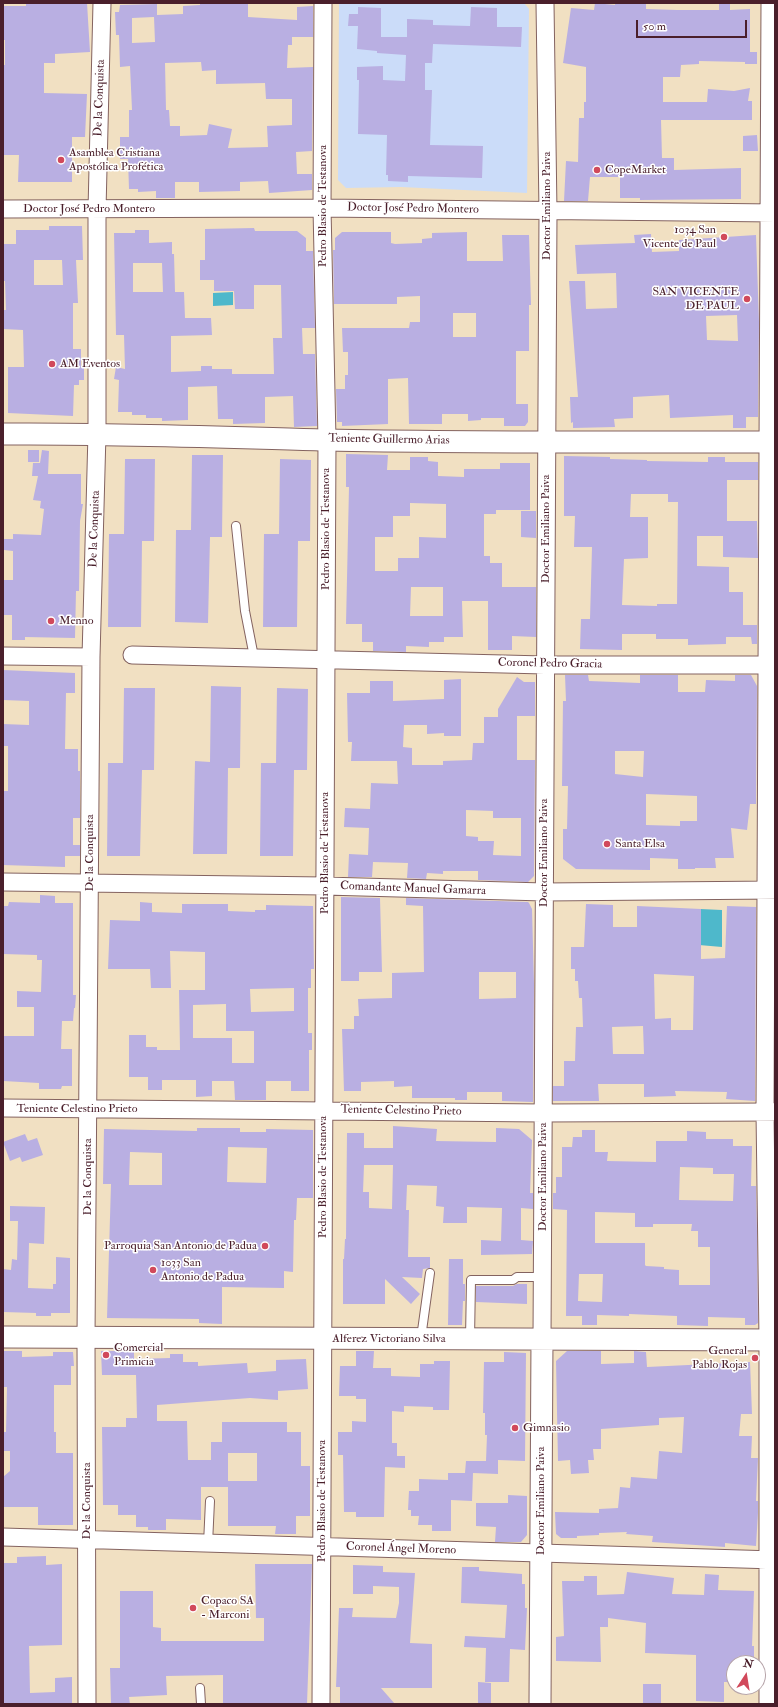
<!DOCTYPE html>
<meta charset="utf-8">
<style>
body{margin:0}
#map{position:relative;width:778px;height:1707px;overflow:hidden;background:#f1e0c2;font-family:"IM FELL Double Pica",serif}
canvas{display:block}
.frame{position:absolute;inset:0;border:4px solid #4a1f2b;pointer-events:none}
.north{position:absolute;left:726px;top:1655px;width:40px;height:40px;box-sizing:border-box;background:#fff;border:1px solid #b7a5aa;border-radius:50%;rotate:12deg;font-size:11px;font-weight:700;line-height:16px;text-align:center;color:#4a1f2b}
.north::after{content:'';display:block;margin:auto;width:14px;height:18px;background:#d1495b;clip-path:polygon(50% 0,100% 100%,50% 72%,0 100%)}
.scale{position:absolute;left:636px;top:20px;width:111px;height:18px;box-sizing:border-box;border:2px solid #4a1f2b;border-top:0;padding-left:5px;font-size:12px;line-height:14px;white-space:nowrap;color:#4a1f2b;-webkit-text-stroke:3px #fff;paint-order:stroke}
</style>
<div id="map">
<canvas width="778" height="1707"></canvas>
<div class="frame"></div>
<div class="north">N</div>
<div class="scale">50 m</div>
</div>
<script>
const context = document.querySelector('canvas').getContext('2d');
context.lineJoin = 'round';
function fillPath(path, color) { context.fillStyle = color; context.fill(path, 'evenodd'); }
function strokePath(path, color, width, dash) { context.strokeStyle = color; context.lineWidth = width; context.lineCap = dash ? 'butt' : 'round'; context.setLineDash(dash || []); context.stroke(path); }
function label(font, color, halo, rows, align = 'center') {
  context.font = font + ' "IM FELL Double Pica",serif'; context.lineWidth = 3; context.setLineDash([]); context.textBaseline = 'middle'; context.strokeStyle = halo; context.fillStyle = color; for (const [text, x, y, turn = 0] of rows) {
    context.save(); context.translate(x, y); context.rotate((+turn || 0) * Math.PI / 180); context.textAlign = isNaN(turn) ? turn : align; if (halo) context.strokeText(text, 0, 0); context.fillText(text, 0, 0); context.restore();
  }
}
const built = new Path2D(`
 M339 3H524L529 9 527 193 401 187 346 188 338 180Z`);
const water = new Path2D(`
 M233 292V305L213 306V293Z
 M700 909 722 910V947L699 945Z`);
const building = new Path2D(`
 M26 3H87L90 52 55 54V63H44V93L87 94 85 137H72V182H18L19 155H3V65H5V40H3V6H26Z
 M200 3H248V17L297 20V7L313 6V37H292V45H288L287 68 313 67 312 151 296 152 297 174H312V190L269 193 268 181 240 182V191L199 192V182H175V198H156V191L138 192V189H129L128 159H120V137H129V110H132L130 66 120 67 119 35H116L115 12H119L120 5 157 4V15L183 14V6L200 5ZM154 17 155 42 132 43V18ZM201 62 202 71 216 70V84L265 83 266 99H292V125L267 126 268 147 228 148 232 129 209 124 207 135 180 136V126H170L169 110H166L165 63Z
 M595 3 615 5V3H646V9L677 10H719V3H730V10L750 9V52H757V64H745V62L699 61V64L681 65 680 77H663V102H707L708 89 734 91 750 88 748 101H752V120H661L662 158H674V170L741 168V199L640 200V198H620V177H590L588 201H564L566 161 578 162 579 118H584V102H586V67L563 63 571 8 594 10Z
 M358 7 381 8V37H407V19L433 20V25L470 26 471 7 497 8V27H522L521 47 433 44 432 63H425V90H432L430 145 483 146 482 178 408 176V182L388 181V175H386L387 135 358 134 359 80H357V67L383 66V80L405 81 406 55 377 53V51L357 49 358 26H348L349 14H358Z
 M757 135 758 151H743V136Z
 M49 226H82L83 260H76L78 303H73V349H81V366H84V380H79V385H74L73 416 8 413V367H24L23 330 3 329V310H6L5 281H3V244H16V230H49ZM34 260H62L63 285H34Z
 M254 228 255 231H297L306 238V251H313L315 328H302L303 354H315L317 426 294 427 293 396 265 397V423L233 424V419H218L217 386 188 387V420L162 421V418H146V415H132V412H118L119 380 114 379 116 367 125 369 124 335H116L114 233H135V230H149V243L172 242V254H174L175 292H184L185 318H211L212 335 171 336V372L201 371V366H212V369H232V374H274L273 338H282L281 285H254V309H235L234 291H214V280H200V260H205V229ZM133 263H162L163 292H133Z
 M342 232H391V243L395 244 422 243V239L432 238V233L467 232V261H503L502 235H529L531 305H529V351H516V404H528V422L525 426H504V418H481V420L468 421V414H442V424H409L408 378 388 379V424L342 426V422H337L336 389H345V375H348V352H343L342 328H409L410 322H420V296L397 297V304H334L333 250H335V238ZM453 313H476V337H453Z
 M651 234 652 252 679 251V240L756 235 759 322 758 417H746V428H733V415L670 418 669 395 633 397V418L614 419 615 427 573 428V422L571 423 570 397H578L569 281H585L586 309 617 308 616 273 577 274 575 245 635 243 634 235ZM737 315 738 341 707 340 706 316Z
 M28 450H39V462H28Z
 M42 450 49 451 48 474H81V504H83L80 521 79 591H76L75 638 25 637V640H12V615H3V580H13V551L4 550V539H13V534L41 535 44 509 40 508 41 501 33 500 38 476H32L33 463H40Z
 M346 454 388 455 387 470H410V457H428V461L438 462V476L464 477V469H500V463H530V510H496V514H484V556H490V563H502V587H536V637L512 636V650H488V601H462L463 637H444V642H429V647L406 646V652L373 651V642H362V624H346L349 487H346ZM410 503 446 504V538L419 537V558H398V571H375V537H393V516H410ZM411 587H443V616H410Z
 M192 455H223L222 537H210L208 623 175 622 176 530H191Z
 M564 456 610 457V459L647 460V461L708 462V457H725V462H758V480H727V521H757L758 558 723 557V536H697V566L729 567V592H743V625H757V644H752L751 637H726V644L688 645V639H656V634H622V650L580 649 581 619H590L592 547H574L575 516H564ZM631 494H668V502H678L677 604H657V606L622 605 624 559 648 558V517H630Z
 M125 459H155L154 541H142L141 627H108L109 534H124Z
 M280 459 311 460 310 541H298L297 627H263L264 534H279Z
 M521 511H536V538L521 537Z
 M3 670 75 673V693H66L65 749H78V771H80V818H73V845H80V856H65V867L3 865V791H8V746H3V724L29 725V701L3 700Z
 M565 675H588L589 681 640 683V675H678V692H705L706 680 735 681V675H751L757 686 756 804H750L747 830 731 828 734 858H715L716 868H695V869H678V859L650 858V870L576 869 563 859V829H567L568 786H562L563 701H566ZM615 751H644L643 777 615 774ZM646 794 697 796V821H680V826L646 825Z
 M517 677 524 682H535V716H517V760H535L534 876 528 882 478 880V871H443V874L427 873 426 879 407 878 408 863 373 862 372 877H348L349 854 368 855 369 828 344 827 345 808 370 809 371 783 398 784 397 761H351L352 742H348L347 693H370V681H393V701L444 699V680L461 679V736H444V733L427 734V725H404L403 747 412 748V765H443V761L472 760 473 743H484V717H498V709ZM466 810 493 811V818H521V856L493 855 494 841H478V837L466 836Z
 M211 686 241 687 240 768H228L227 854H193L195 761 210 762Z
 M124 688H155L154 770H142L140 856H107L108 763H123Z
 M277 688 308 689 307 770H294L293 856H260L261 763H276Z
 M40 895 55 896V903H73V995H76L75 1008H74L73 1021H62L61 1049H72V1086H62L61 1089H39V1083L3 1081V1036H34V1007H17V991L41 992 42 960H37V955L3 954V906H8L9 902 40 903Z
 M341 897 380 898 382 972H359V981H341Z
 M406 898 528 902 529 903 532 909 534 984 533 1102 502 1101V1092H467V1100H455V1098H412V1086L394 1087V1081L361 1082V1091H344L342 1029H354V1016H359L358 999 392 998V973L424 972 423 906 406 905ZM479 972H516V998L479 999Z
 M140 902 152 903V912L182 913V904H228V911L255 912V910H266V905L313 906 314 969H311V988H308V1033H312V1050H309V1091H291V1081H266V1100H235L234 1081H212V1096L196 1097V1080H162V1090H148V1077H129V1035H146V1047H157V1050H180L179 990H205V952L170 951 171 988H151L150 969H108L110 920 140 921ZM294 988V1011L251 1012 250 989ZM226 1004V1031H254V1063H232V1038H193V1005Z
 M586 904 613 905V927H637V906L701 909V959L725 958 727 906 756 907 755 1101 726 1099 727 1092 675 1091 676 1096 644 1097V1084H598L599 1101H553V1086H564V1061H575L576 1027H583L582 998H579L578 981H575V969H571V947H584ZM654 974 694 976 693 1030H671V1018L655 1019ZM643 1026 644 1054H613L612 1027Z
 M393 1126 437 1129 436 1141 496 1142V1128L519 1129 532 1140 530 1193H533V1209L521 1208V1240L533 1241 532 1254 481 1255V1240L501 1241 502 1208 467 1207V1223H443L444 1207 436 1206 437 1186 407 1185 406 1210H409L408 1257H430V1268L423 1269 422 1278 402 1277 420 1294 411 1304 385 1279V1304H343V1259H344L345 1239H346L347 1133H364V1148H393ZM364 1165H393L392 1209 369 1208V1192H363Z
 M197 1128H240V1132H266V1129L313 1130V1198H297L296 1220H294L293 1272 284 1271V1288L222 1287V1324L199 1323V1319L107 1318 111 1184H103L104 1129 197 1131ZM228 1147 267 1148 266 1183 227 1182ZM130 1152 162 1153V1185H129Z
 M582 1130H595V1152H608L607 1161 656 1162V1141H687V1131L706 1132V1139H733V1146H752L751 1186H756L757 1232 758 1323 755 1325H745V1318L708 1317V1326L677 1325V1316L629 1314V1316L597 1315V1325H582V1316H566L567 1210 553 1209V1193H556V1177H562V1147H572L573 1137H582ZM680 1167 713 1168V1174H734L733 1201 679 1200ZM595 1212 635 1213V1227H653V1224H692L691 1231H698V1247H710V1285H679V1270L664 1269V1267L646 1266 645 1265V1243H595ZM579 1274H603L602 1302 578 1301Z
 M25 1134 28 1141 37 1138 43 1155 22 1162 20 1157 10 1161 3 1142Z
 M10 1206 45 1207 44 1244 29 1243 28 1288 53 1289V1284H56V1257L70 1258V1313H51V1316H36V1313L3 1312V1269L11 1270 12 1259 17 1260 18 1221H10Z
 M449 1259H463V1284H465V1301H463L462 1325H448Z
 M517 1284H527V1304L476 1302V1286H513Z
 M3 1351H22V1357L53 1356V1352H73L74 1366H71V1385H54V1432H56V1453H73V1525H38V1507H3V1477L10 1471V1451H3V1432H6L7 1387H3Z
 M101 1351H134V1359L170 1358V1354H183V1362H198V1366L247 1363 248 1373 276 1371V1360L306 1359 308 1389 278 1391V1400L250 1398 157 1405V1421H187L188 1460H211V1442H222V1422H287V1432H301V1466H310V1516H296V1534H275L276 1526H228V1487H201V1520L166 1519V1530H148V1527H136V1515H118V1505H103L102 1427H126V1418H137L136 1375H102ZM228 1453H257V1481H228Z
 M356 1351H374L373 1368H391V1376L420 1377V1364H434V1361H450L449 1410H433V1407L404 1406V1412L392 1411V1443H397V1456H405V1468L385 1467 384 1517H356V1512H344L343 1455H338V1432H352V1421L366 1422V1399H356V1396H339L340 1366H356Z
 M567 1351H601V1364L634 1363V1351L646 1352 647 1367 750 1362 752 1414H741L739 1436H752L751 1458H758L756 1501H758V1513L756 1546 725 1543V1547L652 1542 653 1536 626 1534 627 1532 599 1533V1535L577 1536V1538H561L556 1534 555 1512 599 1513V1509L618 1508 620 1487 630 1488 631 1477 657 1479 659 1451 682 1453 684 1417 659 1418V1425L601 1429V1449H593L594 1460H588L589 1473 571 1474 570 1460 558 1461 556 1361Z
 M504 1352 526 1353 525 1461 498 1460V1474L473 1473 472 1501 451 1500V1531H432V1525H418L419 1516H411V1510H408L409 1491H419V1479L448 1480V1473H465L466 1461H486L487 1435H485V1413H483L484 1362H504Z
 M508 1495 527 1496V1535L521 1542H495L496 1527 476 1526V1503H508Z
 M46 1556V1565L62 1564V1645L29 1646 30 1693 55 1692V1678L72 1677V1704H3V1563H17V1557Z
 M255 1564H312L307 1704H223V1675L166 1676 167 1695 129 1697 130 1704H111L110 1668H120V1591H153V1627L161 1628V1641H264V1618H256Z
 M353 1565 383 1566V1572L415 1573 410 1643 432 1644V1688H381L395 1704H340V1687H336L339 1608H353L352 1617 396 1618 399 1603V1587L373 1586V1594H353Z
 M462 1567H479V1571L522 1574V1584H525V1608H527L525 1650 510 1649 509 1682H485L486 1648 464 1647 465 1636 505 1638 507 1605 461 1603Z
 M627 1572 674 1578 672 1594 704 1595 705 1574 719 1575 718 1590 754 1591 752 1646H754V1663H734V1682H724V1702L696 1701V1655L645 1653 646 1623 608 1618V1627H600L601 1662 556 1661V1637L564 1636 562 1581H584V1576H597V1595L624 1594Z
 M478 1682 491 1683V1704H478Z
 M643 1684H661V1704H643Z`);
const service = new Path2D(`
 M236 526 245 611 254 657
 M421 1338 430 1273
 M470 1339 471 1280H513L517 1277H542
 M208 1544 210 1501
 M200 1688 201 1704`);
const minor = new Path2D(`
 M3 209 322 208 775 213
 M132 655 545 665H775
 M3 656 91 657
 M3 882 325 886 544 892 775 890
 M3 1108 543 1113 775 1112
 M542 1338 548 212 545 3
 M3 1537 775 1560
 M87 1704 86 1337 91 657 97 433V210L102 3
 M321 1704 327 440 322 208 323 3
 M768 1704V1340L765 1112 770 3`);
const tertiary = new Path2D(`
 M3 434C110 433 218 437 325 440 475 443 625 442 775 442
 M3 1337 775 1340
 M540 1704 542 1338`);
const markers = [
 [61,160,4,"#d1495b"],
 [597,170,4,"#d1495b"],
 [724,237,4,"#d1495b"],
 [747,299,4,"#d1495b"],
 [52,364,4,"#d1495b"],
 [51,621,4,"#d1495b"],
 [607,844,4,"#d1495b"],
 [265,1246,4,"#d1495b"],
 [153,1270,4,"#d1495b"],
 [106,1355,4,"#d1495b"],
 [755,1358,4,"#d1495b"],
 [515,1428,4,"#d1495b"],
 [193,1608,4,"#d1495b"]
];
const streetNames = [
 ["De la Conquista",100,98,-88],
 ["Pedro Blasio de Testanova",323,206,-90],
 ["Doctor Emiliano Paiva",547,206,-90],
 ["Doctor José Pedro Montero",89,209],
 ["Doctor José Pedro Montero",413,209,1],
 ["Teniente Guillermo Arias",389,440,1],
 ["De la Conquista",95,529,-88],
 ["Pedro Blasio de Testanova",326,529,-90],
 ["Doctor Emiliano Paiva",546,529,-90],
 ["Coronel Pedro Gracia",550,664,1],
 ["De la Conquista",90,853,-90],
 ["Pedro Blasio de Testanova",325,853,-90],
 ["Doctor Emiliano Paiva",544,853,-90],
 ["Comandante Manuel Gamarra",413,889,2],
 ["Teniente Celestino Prieto",77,1109],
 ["Teniente Celestino Prieto",401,1111,1],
 ["De la Conquista",88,1177,-90],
 ["Pedro Blasio de Testanova",323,1177,-90],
 ["Doctor Emiliano Paiva",543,1177,-90],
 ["Alferez Victoriano Silva",389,1339],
 ["De la Conquista",87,1501,-90],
 ["Pedro Blasio de Testanova",322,1501,-90],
 ["Doctor Emiliano Paiva",541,1501,-90],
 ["Coronel Ángel Moreno",401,1549,2]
];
const poiNames = [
 ["Asamblea Cristiana",69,153],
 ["Apostólica Profética",69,167],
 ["CopeMarket",605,170],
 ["1034 San",716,230,"right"],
 ["Vicente de Paul",716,244,"right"],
 ["SAN VICENTE",739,292,"right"],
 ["DE PAUL",739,306,"right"],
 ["AM Eventos",60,364],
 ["Menno",59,621],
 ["Santa Elsa",615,844],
 ["Parroquia San Antonio de Padua",257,1246,"right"],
 ["1033 San",161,1263],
 ["Antonio de Padua",161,1277],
 ["Comercial",114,1348],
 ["Primicia",114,1362],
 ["General",747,1351,"right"],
 ["Pablo Rojas",747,1365,"right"],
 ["Gimnasio",523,1428],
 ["Copaco SA",201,1601],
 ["- Marconi",201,1615]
];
fillPath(built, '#cbdcf9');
fillPath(water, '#4eb8cb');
fillPath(building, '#b9afe2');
strokePath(service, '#846360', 10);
strokePath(minor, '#846360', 19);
strokePath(tertiary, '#846360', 23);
strokePath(service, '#fff', 8);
strokePath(minor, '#fff', 17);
strokePath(tertiary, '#fff', 21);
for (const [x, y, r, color] of markers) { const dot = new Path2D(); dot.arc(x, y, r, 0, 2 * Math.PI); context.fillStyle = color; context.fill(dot); strokePath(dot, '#fff', 1.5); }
label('12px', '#4a1f2b', '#fff', streetNames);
label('12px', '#4a1f2b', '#fff', poiNames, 'left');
</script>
